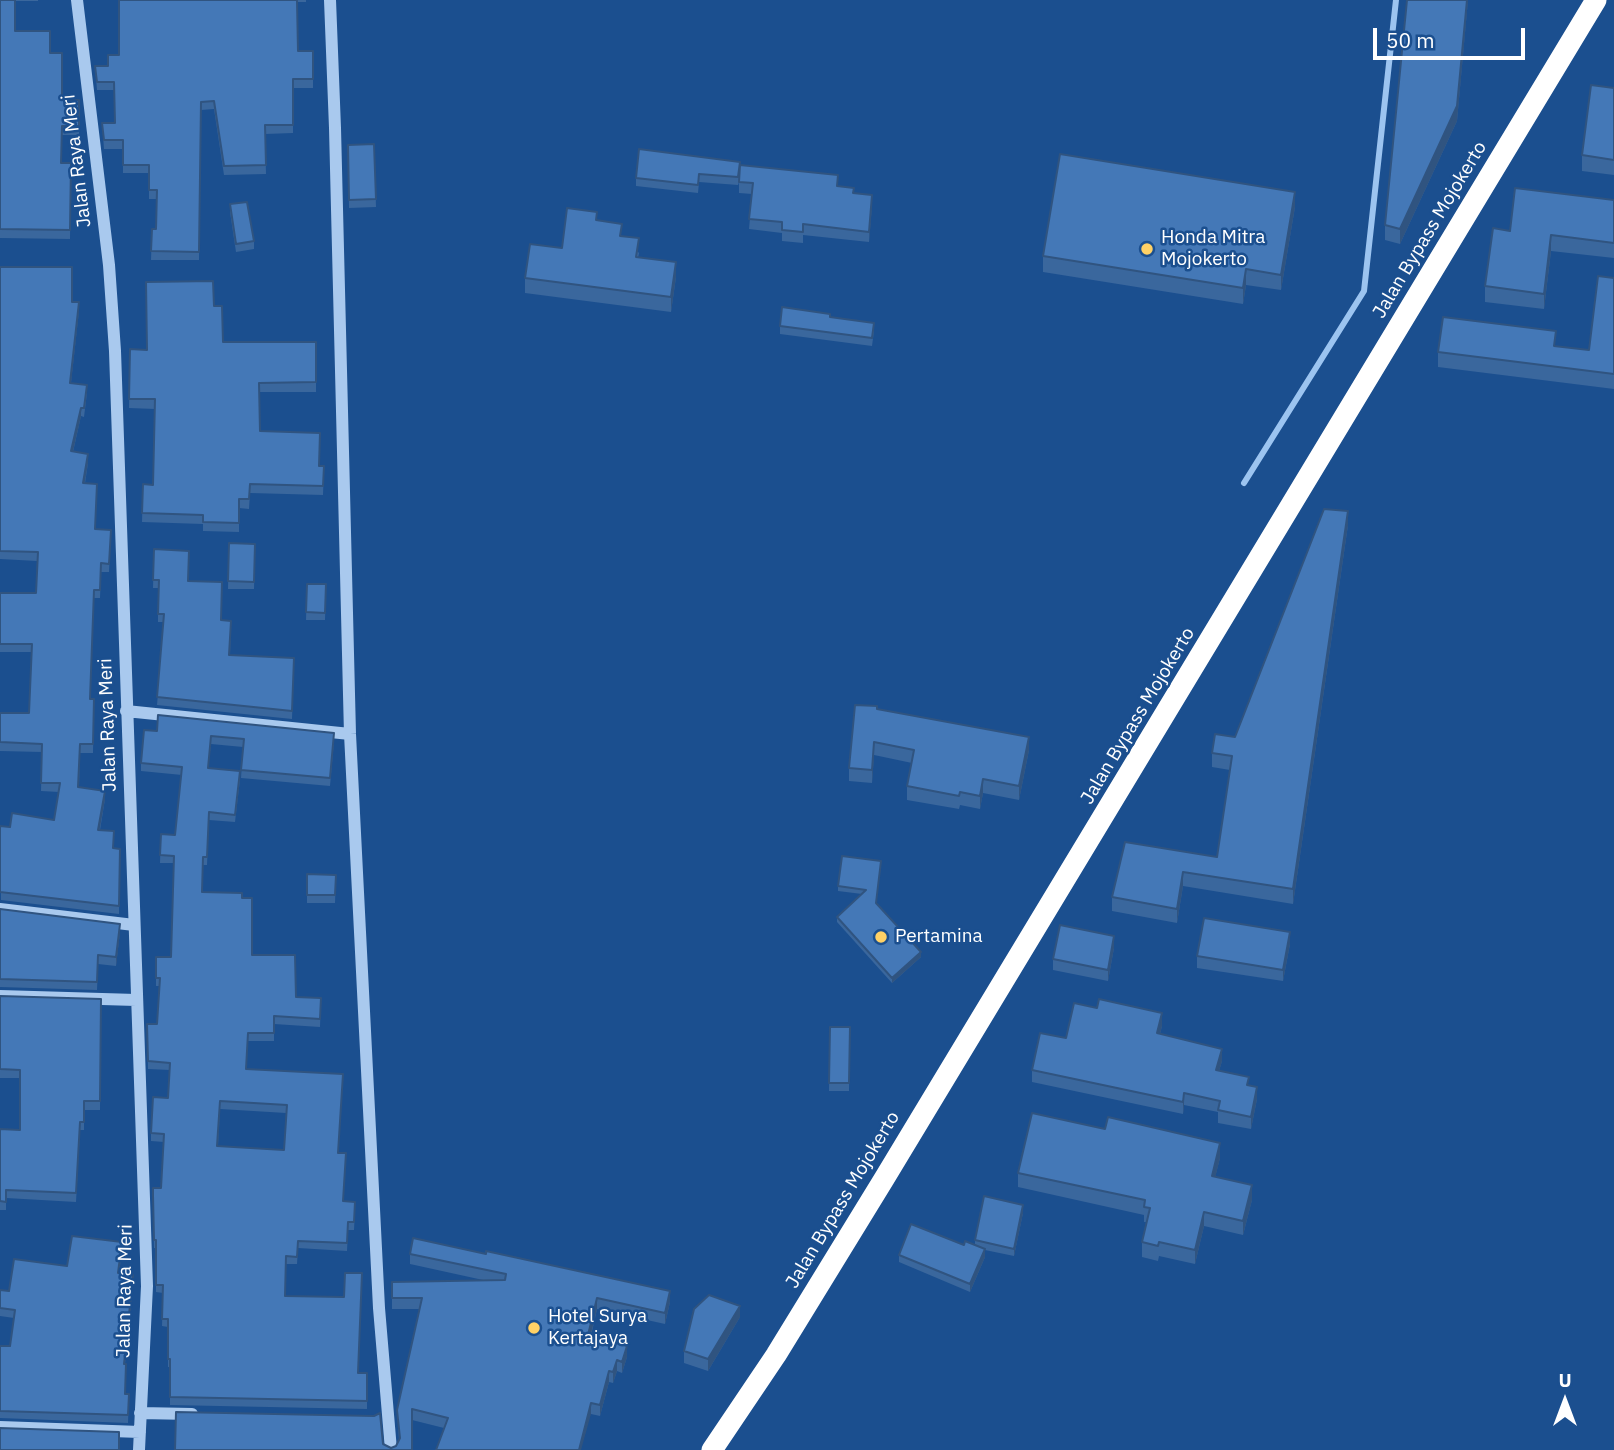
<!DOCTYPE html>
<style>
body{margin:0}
#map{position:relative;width:1614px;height:1450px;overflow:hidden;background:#1b4f8f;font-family:"IBM Plex Sans",sans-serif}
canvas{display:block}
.north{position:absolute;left:1530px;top:1366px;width:70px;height:70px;-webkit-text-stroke:5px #1b4f8f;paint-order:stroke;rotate:0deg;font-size:19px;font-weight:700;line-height:28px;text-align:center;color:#fff}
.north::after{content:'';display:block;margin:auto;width:24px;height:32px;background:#fff;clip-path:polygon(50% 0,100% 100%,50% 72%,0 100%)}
.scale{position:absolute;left:1373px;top:28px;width:152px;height:32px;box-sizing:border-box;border:4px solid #fff;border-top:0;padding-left:9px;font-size:21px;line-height:24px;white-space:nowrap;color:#fff;-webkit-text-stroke:5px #1b4f8f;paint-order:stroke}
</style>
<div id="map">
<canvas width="1614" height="1450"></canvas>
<div class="north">U</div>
<div class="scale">50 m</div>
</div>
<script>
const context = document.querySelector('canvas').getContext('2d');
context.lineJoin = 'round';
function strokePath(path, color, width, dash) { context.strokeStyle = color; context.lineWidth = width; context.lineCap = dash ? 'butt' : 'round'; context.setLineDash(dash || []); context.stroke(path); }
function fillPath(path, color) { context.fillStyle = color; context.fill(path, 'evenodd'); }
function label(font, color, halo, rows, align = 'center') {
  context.font = font + ' "IBM Plex Sans",sans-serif'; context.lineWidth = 5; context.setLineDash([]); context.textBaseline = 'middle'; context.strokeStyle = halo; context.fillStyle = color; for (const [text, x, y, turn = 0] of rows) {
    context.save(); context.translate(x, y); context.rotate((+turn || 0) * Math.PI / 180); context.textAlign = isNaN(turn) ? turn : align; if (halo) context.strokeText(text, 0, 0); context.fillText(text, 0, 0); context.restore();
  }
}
const stream = new Path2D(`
 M1244 483 1364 291 1396 0`);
const minor = new Path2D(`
 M77 0 109 265 115 351 147 1286 139 1450
 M330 0 335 128 350 734 379 1308 391 1450
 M126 711 350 734
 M0 909 134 925
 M0 996 136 1000
 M140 1413 192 1414
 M0 1427 140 1432`);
const highway = new Path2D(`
 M712 1450 776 1355 884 1179 1596 0`);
const wall = new Path2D(`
 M0 0H38V1H15V31L50 53 62 100H79V135H62L61 163H71L70 239 0 238Z
 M119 0H306V2H297L298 51H313V88H293V133L265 134 266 174 224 175 214 109 201 110 199 260H151L152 229H156L157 199H149V173H123V149H104L102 123H115L114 90H97L95 66H108L119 55Z
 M1407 0H1468L1457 121 1400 244 1385 240V225Z
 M1614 88V175L1582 171V155Z
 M374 144 376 207 349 208 348 145Z
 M740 168 838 186 854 193 872 205 869 242 803 235V243L782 241V233L749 229 752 194 739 193V182L738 185 699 182 698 193 636 186V178Z
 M1614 200V258L1551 251 1544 309 1485 302V286L1510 231Z
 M230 204 254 241V249L236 252 230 212Z
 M1295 207 1281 290 1246 285 1243 304 1043 272V256Z
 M597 221 622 236 639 253 638 258 676 277 671 312 525 293V278Z
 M0 267 72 302 79 311 71 383 87 393 84 417 81 416 73 452 88 463 85 483 96 529 111 530 109 572H101L100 598H94L90 699H94L93 753H80L79 787 105 799 100 830 114 848 120 849 119 914 1 900 0 826 10 827 54 820 59 792 41 791 42 752 0 751V713H29L32 652H0V593H36L37 561 0 559Z
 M1614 278V389L1438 367V352L1556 346 1589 350Z
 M214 306 223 342H316V392H259L260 431 320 466H324L323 495 250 493 249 509 239 508V532L203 531V524L142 522 143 484 153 485 155 409 129 408 130 349 147 350Z
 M830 317 874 331 872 346 780 334V326Z
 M1348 525 1293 904 1183 886 1177 923 1112 911V897L1217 857 1230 770 1212 767V753L1235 737Z
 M229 543 255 544 254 589H228Z
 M154 549 188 581 221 620 231 629 230 655 294 658 292 719 157 705 164 622H158V588H153Z
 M307 584H326L325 620H306Z
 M877 709 1029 750 1019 800 983 793 980 809 960 805 959 809 907 800V786L912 763 874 755 872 783 849 781V768Z
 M157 731 334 741 330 786 241 778 243 747 211 744 208 768 240 779 235 822 209 820 207 865H203L202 892 242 898 252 955 296 997 321 998 320 1027 274 1024V1041H248L246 1069 339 1153 344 1201 355 1210 354 1230H348L347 1251 298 1248 297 1264H286L285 1296 358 1373H367V1409L170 1405V1367H168V1327L162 1326 163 1293 156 1292V1248H154L153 1203 161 1188 164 1142 151 1141V1133L168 1098 170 1070 148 1069 147 1024H157L159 986H156V957H171L174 863H160L161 834 175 835 182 775 141 771V763ZM220 1109 286 1113 284 1150 218 1146Z
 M881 866 876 903 921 957 892 983 837 922V917L862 894 838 891V886Z
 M307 874 336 875 335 903H307Z
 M0 909 120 932 116 966 98 964 97 990 0 987Z
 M1290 944 1283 981 1197 968V956Z
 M1114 948 1108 981 1053 970V959Z
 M0 996 101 999 100 1110H84V1130H80L76 1202 6 1198V1210H0V1129L20 1130V1078H0Z
 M1162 1026 1160 1034 1222 1061 1219 1071 1249 1085 1257 1099 1251 1129 1218 1123V1112L1184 1105 1183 1114 1032 1082V1070L1066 1038Z
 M830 1027H850L849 1091H829Z
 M1220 1158 1215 1177 1252 1200 1243 1235 1204 1226 1195 1264 1159 1256 1158 1261 1142 1257V1242L1146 1222H1144V1215L1018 1187V1173Z
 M1023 1213 1014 1256 985 1250V1257L970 1292 899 1262V1255L975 1245V1240Z
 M122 1250 119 1273 133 1283 125 1364V1394H129L128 1423 0 1418V1346H10L14 1318 0 1316V1290L9 1291 67 1266Z
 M410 1254 670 1302 665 1324 597 1309 591 1336 627 1357 622 1373 617 1371 613 1383 609 1382 600 1416 591 1414 444 1428 412 1420V1450H175L383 1444 391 1448 396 1446 399 1440 397 1410 419 1309H392V1282L483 1280 410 1264Z
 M740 1317 708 1371 684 1363V1351Z`);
const shadedWall = new Path2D(`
 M1467 0H1468L1457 121 1400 244V229Z
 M1295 192V207L1281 290V275Z
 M872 195V205L869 242V232Z
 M1551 235V251L1544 309V294Z
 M676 262V277L671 312V297Z
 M1246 269V285L1243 304V288Z
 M79 302V311L70 391V383Z
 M81 408V416L71 460V451Z
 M88 454V463L83 492V483Z
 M1348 511V525L1293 904V889Z
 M1029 737V750L1019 800V786Z
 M874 742V755L872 783V770Z
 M983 779V793L980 809V796Z
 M105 791V799L98 838V830Z
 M1183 872V886L1177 923V909Z
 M120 924V932L116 966V957Z
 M1290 932V944L1283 981V970Z
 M1114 936V948L1108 981V970Z
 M921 952V957L892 983V978Z
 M1162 1013V1026L1157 1045V1033Z
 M1222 1049V1061L1216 1082V1070Z
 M1257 1087V1099L1251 1129V1117Z
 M1184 1093V1105L1183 1114V1102Z
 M1220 1143V1158L1212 1191V1176Z
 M1252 1185V1200L1243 1235V1221Z
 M1023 1205V1213L1014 1256V1249Z
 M1204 1212V1226L1195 1264V1250Z
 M985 1249V1257L970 1292V1284Z
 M133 1275V1283L124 1372V1364Z
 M670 1291V1302L665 1324V1313Z
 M597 1298V1309L588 1346V1335Z
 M740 1306V1317L708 1371V1359Z
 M627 1346V1357L622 1373V1362Z
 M617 1360V1371L613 1383V1372Z
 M609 1371V1382L600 1416V1405Z
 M591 1403V1414L581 1450H579Z`);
const building = new Path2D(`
 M0 0H15V31H50V53H62V100H79V126H62L61 163H71L70 230 0 229Z
 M119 0H297L298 51H313V79H293V125H265L266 165 224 166 214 101 201 102 199 252 151 251 152 229H156L157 190H149V165H123V140H104L102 123H115L114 82H97L95 66H108V55H119Z
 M1407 0H1467L1457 106 1400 229 1385 225Z
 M1591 85 1614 88V160L1582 155Z
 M374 144 376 199 349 200 348 145Z
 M639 149 740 162 738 177 699 174 698 185 636 178Z
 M1060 154 1295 192 1281 275 1246 269 1243 288 1043 256Z
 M740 165 838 175 837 186 854 188 853 193 872 195 869 232 803 224V232L782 230V222L749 219 753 183 739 182Z
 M1515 188 1614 200V243L1551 235 1544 294 1485 286 1493 228 1510 231Z
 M247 202 254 241 236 244 230 204Z
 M567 208 597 212 596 220 622 224 620 236 639 238 636 257 676 262 671 297 525 278 530 244 562 248Z
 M0 267H72V302H79L70 383 87 385 84 408H81L71 451 88 454 83 483 97 484 95 529 111 530 109 564 101 563 100 590H94L90 699H94L93 744H80L78 787 105 791 98 830 114 831 113 848 120 849 119 906 0 892V826L10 827 12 813 54 820 60 783H41L42 744 0 742V713H29L32 644H0V593H36L38 552 0 551Z
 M1598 276 1614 278V374L1438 352 1443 317 1556 331 1554 346 1589 350Z
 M213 281 214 306H222L223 342H316V382L259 383 260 431 320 433 319 466H324L323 486 250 484 249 499H239V523L203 522V515L142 513 143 484 153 485 155 399H129L130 349 147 350 146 282Z
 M782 307 830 314V317L874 323 872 338 780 326Z
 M1324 509 1348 511 1293 889 1183 872 1177 909 1112 897 1125 842 1217 857 1232 756 1212 753 1215 734 1235 737Z
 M229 543 255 544 254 582 228 581Z
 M154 549 189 551 188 581 222 582 221 620 231 621 229 655 294 658 292 711 157 697 164 614H158L159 580H153Z
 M307 584H326L325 613 306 612Z
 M855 705 877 706V709L1029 737 1019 786 983 779 980 796 960 792 959 796 907 786 914 750 874 742 872 770 849 768Z
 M158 715 334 733 330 778 241 770 244 739 211 736 208 768 240 771 235 815 209 812 207 857H203L202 892 242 893V898H252V955H295L296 997 321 998 320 1019 274 1016V1033H248L246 1069 343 1074 338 1153H346L343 1201 355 1202 354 1222H348L347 1243 298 1241 297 1257 286 1256 285 1296 344 1297 345 1273H362L358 1373H367V1401L170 1397V1359H168V1319H162L163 1285H156V1240H154L153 1195V1188H161L164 1134 151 1133 153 1097 168 1098 170 1063 148 1061 147 1024H157L160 978H156V957H171L174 856 160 855 161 834 175 835 182 767 141 763 144 730 157 731ZM220 1101 287 1105 284 1150 217 1146Z
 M842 856 881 861 876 903 921 952 892 978 837 917 866 890 838 886Z
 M307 874 336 875 335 895H307Z
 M0 909 120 924 116 957 98 955 97 982 0 979Z
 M1204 918 1290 932 1283 970 1197 956Z
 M1060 925 1114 936 1108 970 1053 959Z
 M0 996 101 999 100 1101H84V1122H80L76 1193 6 1190V1202L0 1201V1129L20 1130V1070L0 1069Z
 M1099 999 1162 1013 1157 1033 1222 1049 1216 1070 1249 1077 1247 1085 1257 1087 1251 1117 1218 1110 1220 1101 1184 1093 1183 1102 1032 1070 1040 1033 1066 1038 1074 1003 1097 1008Z
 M830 1027H850L849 1083H829Z
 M1032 1113 1105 1129 1108 1117 1220 1143 1212 1176 1252 1185 1243 1221 1204 1212 1195 1250 1159 1242 1158 1246 1142 1242 1150 1208 1144 1207 1145 1200 1018 1173Z
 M984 1196 1023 1205 1014 1249 975 1240Z
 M911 1224 964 1245 965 1241 985 1249 970 1284 899 1255Z
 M72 1236 122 1242 118 1273 133 1275 124 1364H126L125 1394H129L128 1415 0 1411V1346H10L15 1310 0 1308V1290L9 1291 14 1259 67 1266Z
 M413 1238 486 1254V1251L670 1291 665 1313 597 1298 588 1335 627 1346 622 1362 617 1360 613 1372 609 1371 600 1405 591 1403 579 1450H436L448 1418 412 1409V1450H175L176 1412 374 1416 380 1413 383 1444 391 1448 396 1446 400 1438 397 1410 422 1298H392V1282L505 1280 506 1274 410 1254Z
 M709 1295 740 1306 708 1359 684 1351 694 1309Z
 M0 1428 119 1432V1450H0Z`);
const markers = [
 [1147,249,7,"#ffd166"],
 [881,937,7,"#ffd166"],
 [534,1328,7,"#ffd166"]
];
const streetNames = [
 ["Jalan Raya Meri",77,161,-97],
 ["Jalan Bypass Mojokerto",1430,230,-59],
 ["Jalan Bypass Mojokerto",1138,716,-59],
 ["Jalan Raya Meri",108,725,-92],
 ["Jalan Bypass Mojokerto",843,1200,-59],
 ["Jalan Raya Meri",125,1291,-89]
];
const poiNames = [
 ["Honda Mitra",1161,238],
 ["Mojokerto",1161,260],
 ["Pertamina",895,937],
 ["Hotel Surya",548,1317],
 ["Kertajaya",548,1339]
];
strokePath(stream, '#9cc4f0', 6);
strokePath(minor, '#a9c9ee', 12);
strokePath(highway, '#fff', 21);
fillPath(wall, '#3a679d');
fillPath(shadedWall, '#305480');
fillPath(building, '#4478b7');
strokePath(building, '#305480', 2);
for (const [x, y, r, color] of markers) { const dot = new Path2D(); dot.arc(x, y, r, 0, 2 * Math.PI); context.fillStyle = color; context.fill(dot); strokePath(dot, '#1b4f8f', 2.5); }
label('19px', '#fff', '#1b4f8f', streetNames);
label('19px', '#fff', '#1b4f8f', poiNames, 'left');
</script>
